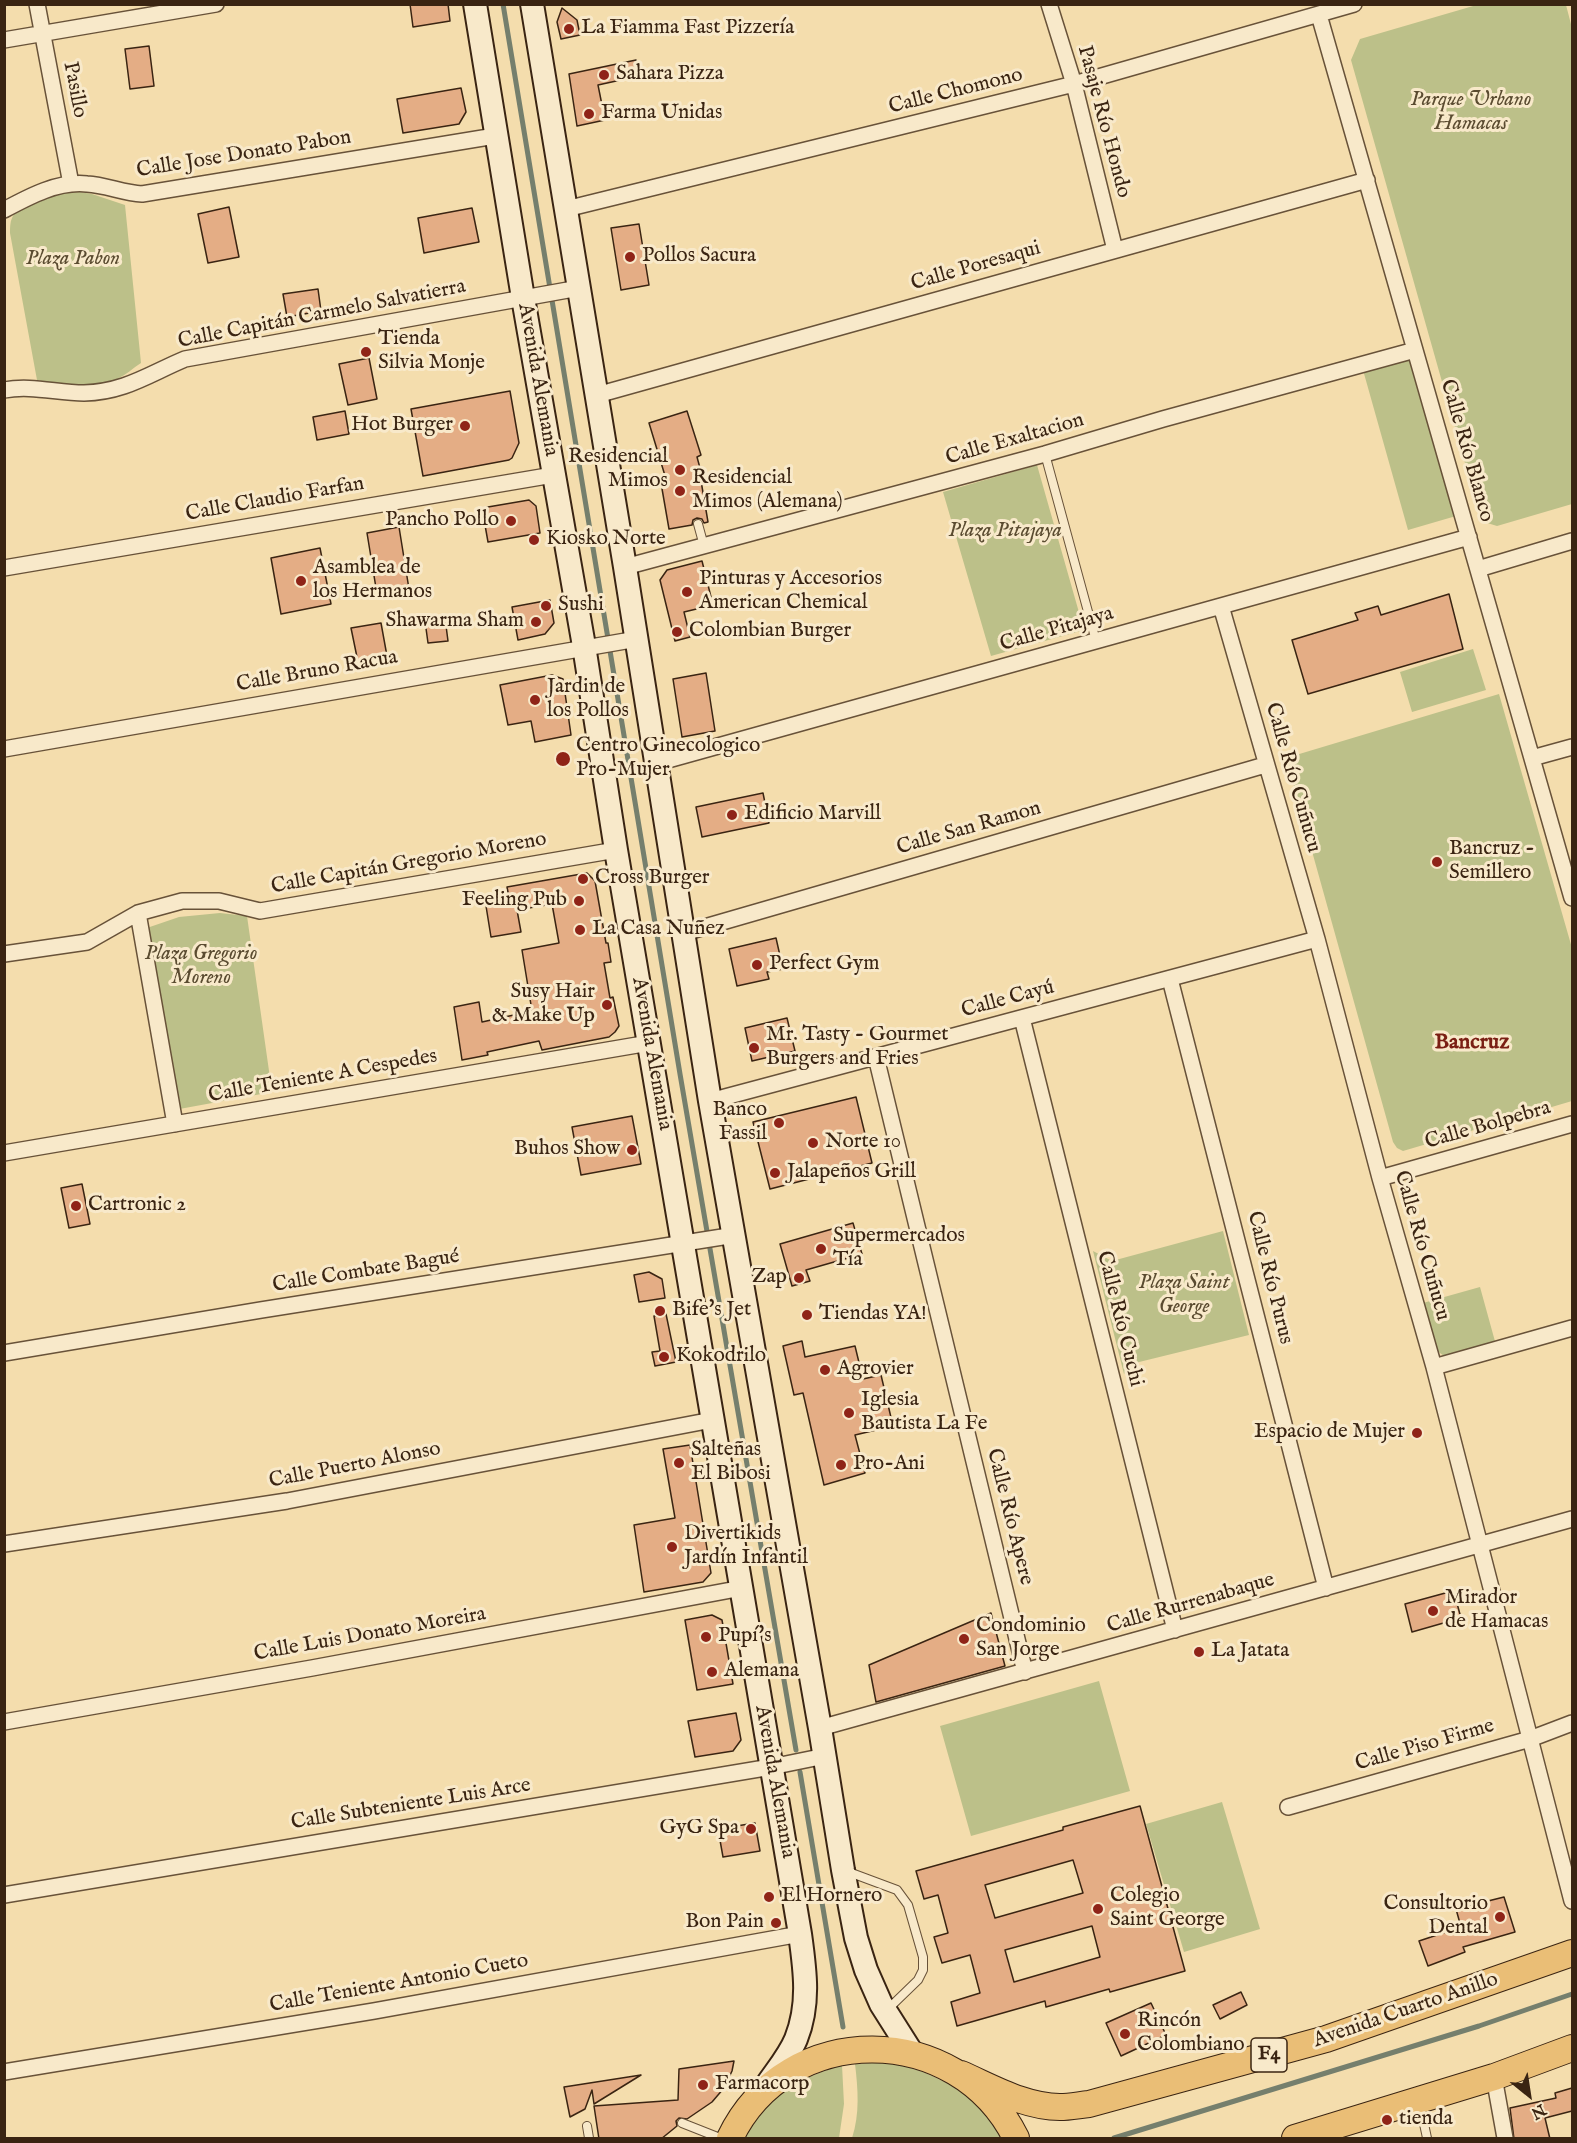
<!DOCTYPE html>
<meta charset="utf-8">
<style>
body{margin:0}
#map{position:relative;width:1577px;height:2143px;overflow:hidden;background:#f4ddad;font-family:"IM FELL English",serif}
canvas{display:block}
.frame{position:absolute;inset:0;border:6px solid #3a2412;pointer-events:none}
.north{position:absolute;left:1499px;top:2065px;width:60px;height:60px;-webkit-text-stroke:4px #f8e9ca;paint-order:stroke;rotate:150deg;font-size:16px;font-weight:700;line-height:24px;text-align:center;color:#3a2412}
.north::after{content:'';display:block;margin:auto;width:21px;height:27px;background:#3a2412;clip-path:polygon(50% 0,100% 100%,50% 72%,0 100%)}
</style>
<div id="map">
<canvas width="1577" height="2143"></canvas>
<div class="frame"></div>
<div class="north">N</div>
</div>
<script>
const context = document.querySelector('canvas').getContext('2d');
context.lineJoin = 'round';
function fillPath(path, color) { context.fillStyle = color; context.fill(path, 'evenodd'); }
function strokePath(path, color, width, dash) { context.strokeStyle = color; context.lineWidth = width; context.lineCap = dash ? 'butt' : 'round'; context.setLineDash(dash || []); context.stroke(path); }
function label(font, color, halo, rows, align = 'center') {
  context.font = font + ' "IM FELL English",serif'; context.lineWidth = 6; context.setLineDash([]); context.textBaseline = 'middle'; context.strokeStyle = halo; context.fillStyle = color; for (const [text, x, y, turn = 0] of rows) {
    context.save(); context.translate(x, y); context.rotate((+turn || 0) * Math.PI / 180); context.textAlign = isNaN(turn) ? turn : align; if (halo) context.strokeText(text, 0, 0); context.fillText(text, 0, 0); context.restore();
  }
}
const green = new Path2D(`
 M1480 4 1566 5 1572 28V504L1497 526 1484 522 1478 509 1351 60 1360 39Z
 M80 192 92 194 125 205 141 363C133 368 126 375 117 379 93 392 62 386 37 380L10 233C10 228 10 222 12 218 21 196 59 193 80 192Z
 M1412 356 1456 516 1408 530 1363 370Z
 M1037 465 1084 630 991 656 943 492Z
 M1473 649 1486 690 1412 712 1400 672Z
 M1499 694 1572 948V1101L1403 1151 1397 1148 1393 1142 1286 758Z
 M220 913 247 916 272 1092 174 1110 141 930 179 917Z
 M1223 1231 1249 1335 1131 1364 1124 1374 1093 1251 1112 1261Z
 M1480 1287 1496 1345 1448 1359 1436 1350 1423 1303Z
 M1099 1681 1130 1791 971 1836 940 1726Z
 M1222 1802 1260 1929 1184 1952 1146 1824Z
 M882 2062C922 2067 959 2085 987 2115 993 2122 997 2131 1002 2138H852C860 2114 858 2089 855 2064Z
 M842 2065 844 2104 839 2138H745C754 2123 764 2105 779 2094 797 2080 821 2072 842 2065Z`);
const stream = new Path2D(`
 M503 4 680 1074 796 1750
 M800 1772 843 2027
 M1114 2138 1479 2026 1572 1994`);
const building = new Path2D(`
 M410 4H448L450 21 413 27Z
 M562 8 577 20 580 35 561 39 557 22Z
 M149 46 154 86 130 89 125 49Z
 M636 60 639 76 598 85 605 120 577 126 569 74Z
 M461 88 466 112 459 124 403 133 397 99Z
 M229 207 239 257 208 263 198 214Z
 M472 208 479 242 424 253 418 218Z
 M639 224 649 285 621 290 611 228Z
 M318 289 321 311 287 317 283 294Z
 M369 358 377 399 348 405 339 364Z
 M510 391 519 443 512 458 509 460 423 476 411 409Z
 M345 411 349 434 317 440 313 417Z
 M687 411 701 455 697 457 700 468 699 469 708 522 704 523 702 519 697 518 693 520 692 525 669 529 661 483H665L664 479H666L649 423Z
 M529 500 536 506 540 533 488 542 482 508Z
 M399 527 409 589 377 594 367 533Z
 M320 548 331 604 281 614 271 558Z
 M702 561 713 605 684 612 690 637 675 641 660 580 667 570Z
 M1449 594 1463 649 1308 694 1292 640 1358 620 1355 613 1378 606 1381 615Z
 M550 600 554 623 545 634 518 640 512 607Z
 M445 618 448 641 428 643 425 621Z
 M381 623 387 656 358 662 351 628Z
 M706 673 715 731 682 737 673 679Z
 M552 675 563 679 571 735 535 742 531 721 508 725 500 685Z
 M763 793 769 823 702 837 696 807Z
 M587 873 595 881 606 943H608L611 962 604 963 610 998 613 997 619 1026 615 1032 609 1037 542 1050 539 1041 487 1052 488 1055 462 1060 454 1007 479 1002 482 1022 532 1011 522 950 559 943 552 904 517 910 521 932 491 937 486 906 510 902 507 887Z
 M776 938 783 969 767 972 769 979 737 986 729 949Z
 M787 1018 795 1051 752 1061 745 1028Z
 M856 1097 872 1163 770 1189 753 1122Z
 M632 1116 641 1164 581 1175 572 1127Z
 M82 1184 90 1224 69 1228 61 1188Z
 M853 1223 862 1254 806 1270 810 1281 792 1286 780 1244Z
 M649 1272 662 1279 665 1298 639 1302 634 1275Z
 M666 1314 676 1362 655 1366 652 1352 660 1351 654 1316Z
 M802 1341 805 1357 855 1346 863 1379 881 1375 893 1426 855 1435 865 1473 824 1485 803 1393 794 1395 783 1346Z
 M690 1445 711 1573 703 1582 644 1592 634 1525 675 1518 663 1449Z
 M1449 1592 1455 1596 1461 1618 1412 1632 1405 1604Z
 M991 1613 1005 1666 876 1702 869 1665Z
 M712 1615 722 1620 733 1684 697 1690 685 1620Z
 M736 1713 741 1740 733 1751 695 1757 688 1721Z
 M1140 1806 1185 1971 1110 1992 1109 1989 1046 2007 1045 2001 957 2026 951 2002 980 1993 970 1955 942 1963 934 1937 948 1933 938 1895 924 1899 916 1871 1063 1830V1827ZM1073 1860 1083 1893 995 1918 985 1885ZM1092 1926 1100 1957 1014 1982 1005 1950Z
 M755 1823 760 1851 723 1857 718 1829Z
 M1504 1897 1515 1932 1463 1947 1465 1952 1428 1966 1419 1941 1461 1927 1456 1909Z
 M1241 1992 1247 2005 1220 2019 1213 2005Z
 M1151 2003 1166 2035 1121 2056 1106 2023Z
 M734 2061 732 2071 724 2088 712 2102 687 2119 679 2118 676 2121 677 2126 661 2139H599L594 2106 678 2100 679 2069Z
 M641 2075 594 2104 592 2090 585 2109 570 2117 564 2087Z
 M1572 2088V2111L1545 2118 1550 2139H1514L1510 2108 1556 2098 1555 2093Z`);
const service = new Path2D(`
 M1045 454 1096 641
 M698 524 704 546
 M846 1871 897 1890 908 1905 923 1957V1970L918 1980 887 2010
 M1420 2105 1427 2138
 M682 2123 720 2138
 M587 2126 589 2138`);
const minor = new Path2D(`
 M37 4 71 184
 M1049 4 1074 84 1115 250
 M1319 15 1572 898
 M4 40 216 4
 M566 209 1074 84 1354 4
 M4 210C30 196 58 181 87 184 106 185 123 193 142 194L495 136
 M4 390C32 385 57 393 84 393 125 392 149 374 185 359L579 288
 M597 395 1367 180
 M625 567 1045 454 1163 419 1415 350
 M4 568 553 475
 M1478 569 1572 541
 M1221 606 1317 939 1380 1178 1434 1367 1572 1901
 M4 749 637 639
 M1532 758 1572 747
 M657 763 1469 537
 M138 913 175 1124
 M684 933 1265 765
 M4 954 87 942 138 913 182 901H219L260 911 616 850
 M1170 979 1326 1588
 M1022 1018 1175 1630
 M876 1057 1025 1672
 M710 1101 1317 939
 M4 1153 649 1043
 M1380 1178 1572 1124
 M4 1353 261 1310 735 1235
 M1434 1367 1572 1328
 M4 1544 287 1501 712 1420
 M4 1722 312 1668 742 1588
 M820 1728 1572 1519
 M1288 1807 1530 1739 1572 1723
 M4 1895 771 1767 825 1756
 M4 2072 374 2011 800 1934
 M1494 2077 1505 2138`);
const secondary = new Path2D(`
 M475 4 523 298 584 646 616 850 800 1934C805 1970 810 2004 796 2039 789 2056 776 2071 766 2086
 M532 4 625 567 710 1101 820 1728 843 1870 856 1938 866 1970 881 2004 912 2053`);
const trunk = new Path2D(`
 M961 2074C993 2088 1025 2107 1060 2107 1069 2107 1079 2105 1089 2104L1326 2039 1572 1953
 M730 2138C787 2019 958 2021 1016 2138
 M1295 2138 1494 2077 1572 2048`);
const markers = [
 [569,29,6,"#8f2418"],
 [604,75,6,"#8f2418"],
 [589,114,6,"#8f2418"],
 [630,257,6,"#8f2418"],
 [366,352,6,"#8f2418"],
 [465,426,6,"#8f2418"],
 [680,470,6,"#8f2418"],
 [680,491,6,"#8f2418"],
 [511,521,6,"#8f2418"],
 [534,540,6,"#8f2418"],
 [301,581,6,"#8f2418"],
 [687,592,6,"#8f2418"],
 [546,606,6,"#8f2418"],
 [536,622,6,"#8f2418"],
 [677,632,6,"#8f2418"],
 [535,700,6,"#8f2418"],
 [563,759,8,"#8f2418"],
 [732,815,6,"#8f2418"],
 [1437,862,6,"#8f2418"],
 [583,879,6,"#8f2418"],
 [579,901,6,"#8f2418"],
 [580,930,6,"#8f2418"],
 [757,965,6,"#8f2418"],
 [607,1005,6,"#8f2418"],
 [754,1048,6,"#8f2418"],
 [779,1123,6,"#8f2418"],
 [813,1143,6,"#8f2418"],
 [632,1150,6,"#8f2418"],
 [775,1173,6,"#8f2418"],
 [76,1206,6,"#8f2418"],
 [821,1249,6,"#8f2418"],
 [799,1278,6,"#8f2418"],
 [660,1311,6,"#8f2418"],
 [807,1315,6,"#8f2418"],
 [664,1357,6,"#8f2418"],
 [825,1370,6,"#8f2418"],
 [849,1413,6,"#8f2418"],
 [1417,1433,6,"#8f2418"],
 [679,1463,6,"#8f2418"],
 [841,1465,6,"#8f2418"],
 [672,1547,6,"#8f2418"],
 [1433,1611,6,"#8f2418"],
 [706,1637,6,"#8f2418"],
 [964,1639,6,"#8f2418"],
 [1199,1652,6,"#8f2418"],
 [712,1672,6,"#8f2418"],
 [751,1829,6,"#8f2418"],
 [769,1897,6,"#8f2418"],
 [1098,1909,6,"#8f2418"],
 [1500,1917,6,"#8f2418"],
 [776,1923,6,"#8f2418"],
 [1125,2034,6,"#8f2418"],
 [703,2085,6,"#8f2418"],
 [1387,2120,6,"#8f2418"]
];
const shields = [
 [1269,2055,36]
];
const shieldNames = [
 ["F4",1269,2055]
];
const poiNames = [
 ["La Fiamma Fast Pizzería",581,29],
 ["Sahara Pizza",616,75],
 ["Farma Unidas",601,114],
 ["Pollos Sacura",642,257],
 ["Tienda",378,340],
 ["Silvia Monje",378,364],
 ["Hot Burger",453,426,"right"],
 ["Residencial",668,458,"right"],
 ["Mimos",668,482,"right"],
 ["Residencial",692,479],
 ["Mimos (Alemana)",692,503],
 ["Pancho Pollo",499,521,"right"],
 ["Kiosko Norte",546,540],
 ["Asamblea de",313,569],
 ["los Hermanos",313,593],
 ["Pinturas y Accesorios",699,580],
 ["American Chemical",699,604],
 ["Sushi",558,606],
 ["Shawarma Sham",524,622,"right"],
 ["Colombian Burger",689,632],
 ["Jardin de",547,688],
 ["los Pollos",547,712],
 ["Centro Ginecologico",576,747],
 ["Pro-Mujer",576,771],
 ["Edificio Marvill",744,815],
 ["Bancruz -",1449,850],
 ["Semillero",1449,874],
 ["Cross Burger",595,879],
 ["Feeling Pub",567,901,"right"],
 ["La Casa Nuñez",592,930],
 ["Perfect Gym",769,965],
 ["Susy Hair",595,993,"right"],
 ["& Make Up",595,1017,"right"],
 ["Mr. Tasty - Gourmet",766,1036],
 ["Burgers and Fries",766,1060],
 ["Banco",767,1111,"right"],
 ["Fassil",767,1135,"right"],
 ["Norte 10",825,1143],
 ["Buhos Show",620,1150,"right"],
 ["Jalapeños Grill",787,1173],
 ["Cartronic 2",88,1206],
 ["Supermercados",833,1237],
 ["Tía",833,1261],
 ["Zap",787,1278,"right"],
 ["Bife's Jet",672,1311],
 ["Tiendas YA!",819,1315],
 ["Kokodrilo",676,1357],
 ["Agrovier",837,1370],
 ["Iglesia",861,1401],
 ["Bautista La Fe",861,1425],
 ["Espacio de Mujer",1405,1433,"right"],
 ["Salteñas",691,1451],
 ["El Bibosi",691,1475],
 ["Pro-Ani",853,1465],
 ["Divertikids",684,1535],
 ["Jardín Infantil",684,1559],
 ["Mirador",1445,1599],
 ["de Hamacas",1445,1623],
 ["Condominio",976,1627],
 ["San Jorge",976,1651],
 ["Pupí's",718,1637],
 ["La Jatata",1211,1652],
 ["Alemana",724,1672],
 ["GyG Spa",739,1829,"right"],
 ["El Hornero",781,1897],
 ["Colegio",1110,1897],
 ["Saint George",1110,1921],
 ["Consultorio",1488,1905,"right"],
 ["Dental",1488,1929,"right"],
 ["Bon Pain",764,1923,"right"],
 ["Rincón",1137,2022],
 ["Colombiano",1137,2046],
 ["Farmacorp",715,2085],
 ["tienda",1399,2120]
];
const streetNames = [
 ["Pasillo",74,90,79],
 ["Calle Chomono",956,92,-14],
 ["Pasaje Río Hondo",1103,122,75],
 ["Calle Jose Donato Pabon",244,155,-9],
 ["Calle Poresaqui",976,267,-16],
 ["Calle Capitán Carmelo Salvatierra",322,315,-11],
 ["Avenida Alemania",537,380,80],
 ["Calle Exaltacion",1015,440,-16],
 ["Calle Río Blanco",1466,451,74],
 ["Calle Claudio Farfan",275,500,-10],
 ["Calle Pitajaya",1057,630,-16],
 ["Calle Bruno Racua",317,672,-10],
 ["Calle Río Cuñucu",1292,778,74],
 ["Calle San Ramon",969,829,-16],
 ["Calle Capitán Gregorio Moreno",409,864,-10],
 ["Calle Cayú",1008,1000,-15],
 ["Avenida Alemania",651,1054,80],
 ["Calle Teniente A Cespedes",323,1077,-10],
 ["Calle Bolpebra",1488,1126,-16],
 ["Calle Río Cuñucu",1421,1246,74],
 ["Calle Combate Bagué",366,1272,-9],
 ["Calle Río Purus",1269,1278,76],
 ["Calle Río Cuchi",1119,1319,76],
 ["Calle Puerto Alonso",355,1466,-11],
 ["Calle Río Apere",1009,1517,76],
 ["Calle Rurrenabaque",1191,1604,-16],
 ["Calle Luis Donato Moreira",370,1635,-10],
 ["Calle Piso Firme",1425,1746,-16],
 ["Avenida Alemania",774,1782,80],
 ["Calle Subteniente Luis Arce",411,1805,-9],
 ["Calle Teniente Antonio Cueto",399,1984,-10],
 ["Avenida Cuarto Anillo",1406,2011,-19]
];
const parkNames = [
 ["Parque Urbano",1471,101],
 ["Hamacas",1471,125],
 ["Plaza Pabon",73,260],
 ["Plaza Pitajaya",1005,532],
 ["Plaza Gregorio",201,955],
 ["Moreno",201,979],
 ["Plaza Saint",1184,1284],
 ["George",1184,1308]
];
const neighbourhoodNames = [
 ["Bancruz",1472,1043]
];
fillPath(green, '#bcc089');
strokePath(stream, '#757f6d', 5);
fillPath(building, '#e4ad85');
strokePath(building, '#3a2412', 1.5);
strokePath(service, '#685239', 10);
strokePath(minor, '#685239', 18);
strokePath(secondary, '#3a2412', 26);
strokePath(trunk, '#3a2412', 28);
strokePath(service, '#f8e9ca', 8);
strokePath(minor, '#f8e9ca', 15);
strokePath(secondary, '#f8e9ca', 22);
strokePath(trunk, '#eabe76', 26);
for (const [x, y, r, color] of markers) { const dot = new Path2D(); dot.arc(x, y, r, 0, 2 * Math.PI); context.fillStyle = color; context.fill(dot); strokePath(dot, '#f8e9ca', 2); }
for (const [x, y, w] of shields) { const box = new Path2D(); box.roundRect(x - w / 2, y - 17, w, 34, 4.5); context.fillStyle = '#f8e9ca'; context.fill(box); strokePath(box, '#3a2412', 1.5); }
label('bold 20px', '#3a2412', null, shieldNames);
label('21px', '#3a2412', '#f8e9ca', poiNames, 'left');
label('21px', '#3a2412', '#f8e9ca', streetNames);
label('italic 21px', '#5a4b30', '#f8e9ca', parkNames);
label('bold 22px', '#7a1f14', '#f8e9ca', neighbourhoodNames);
</script>
